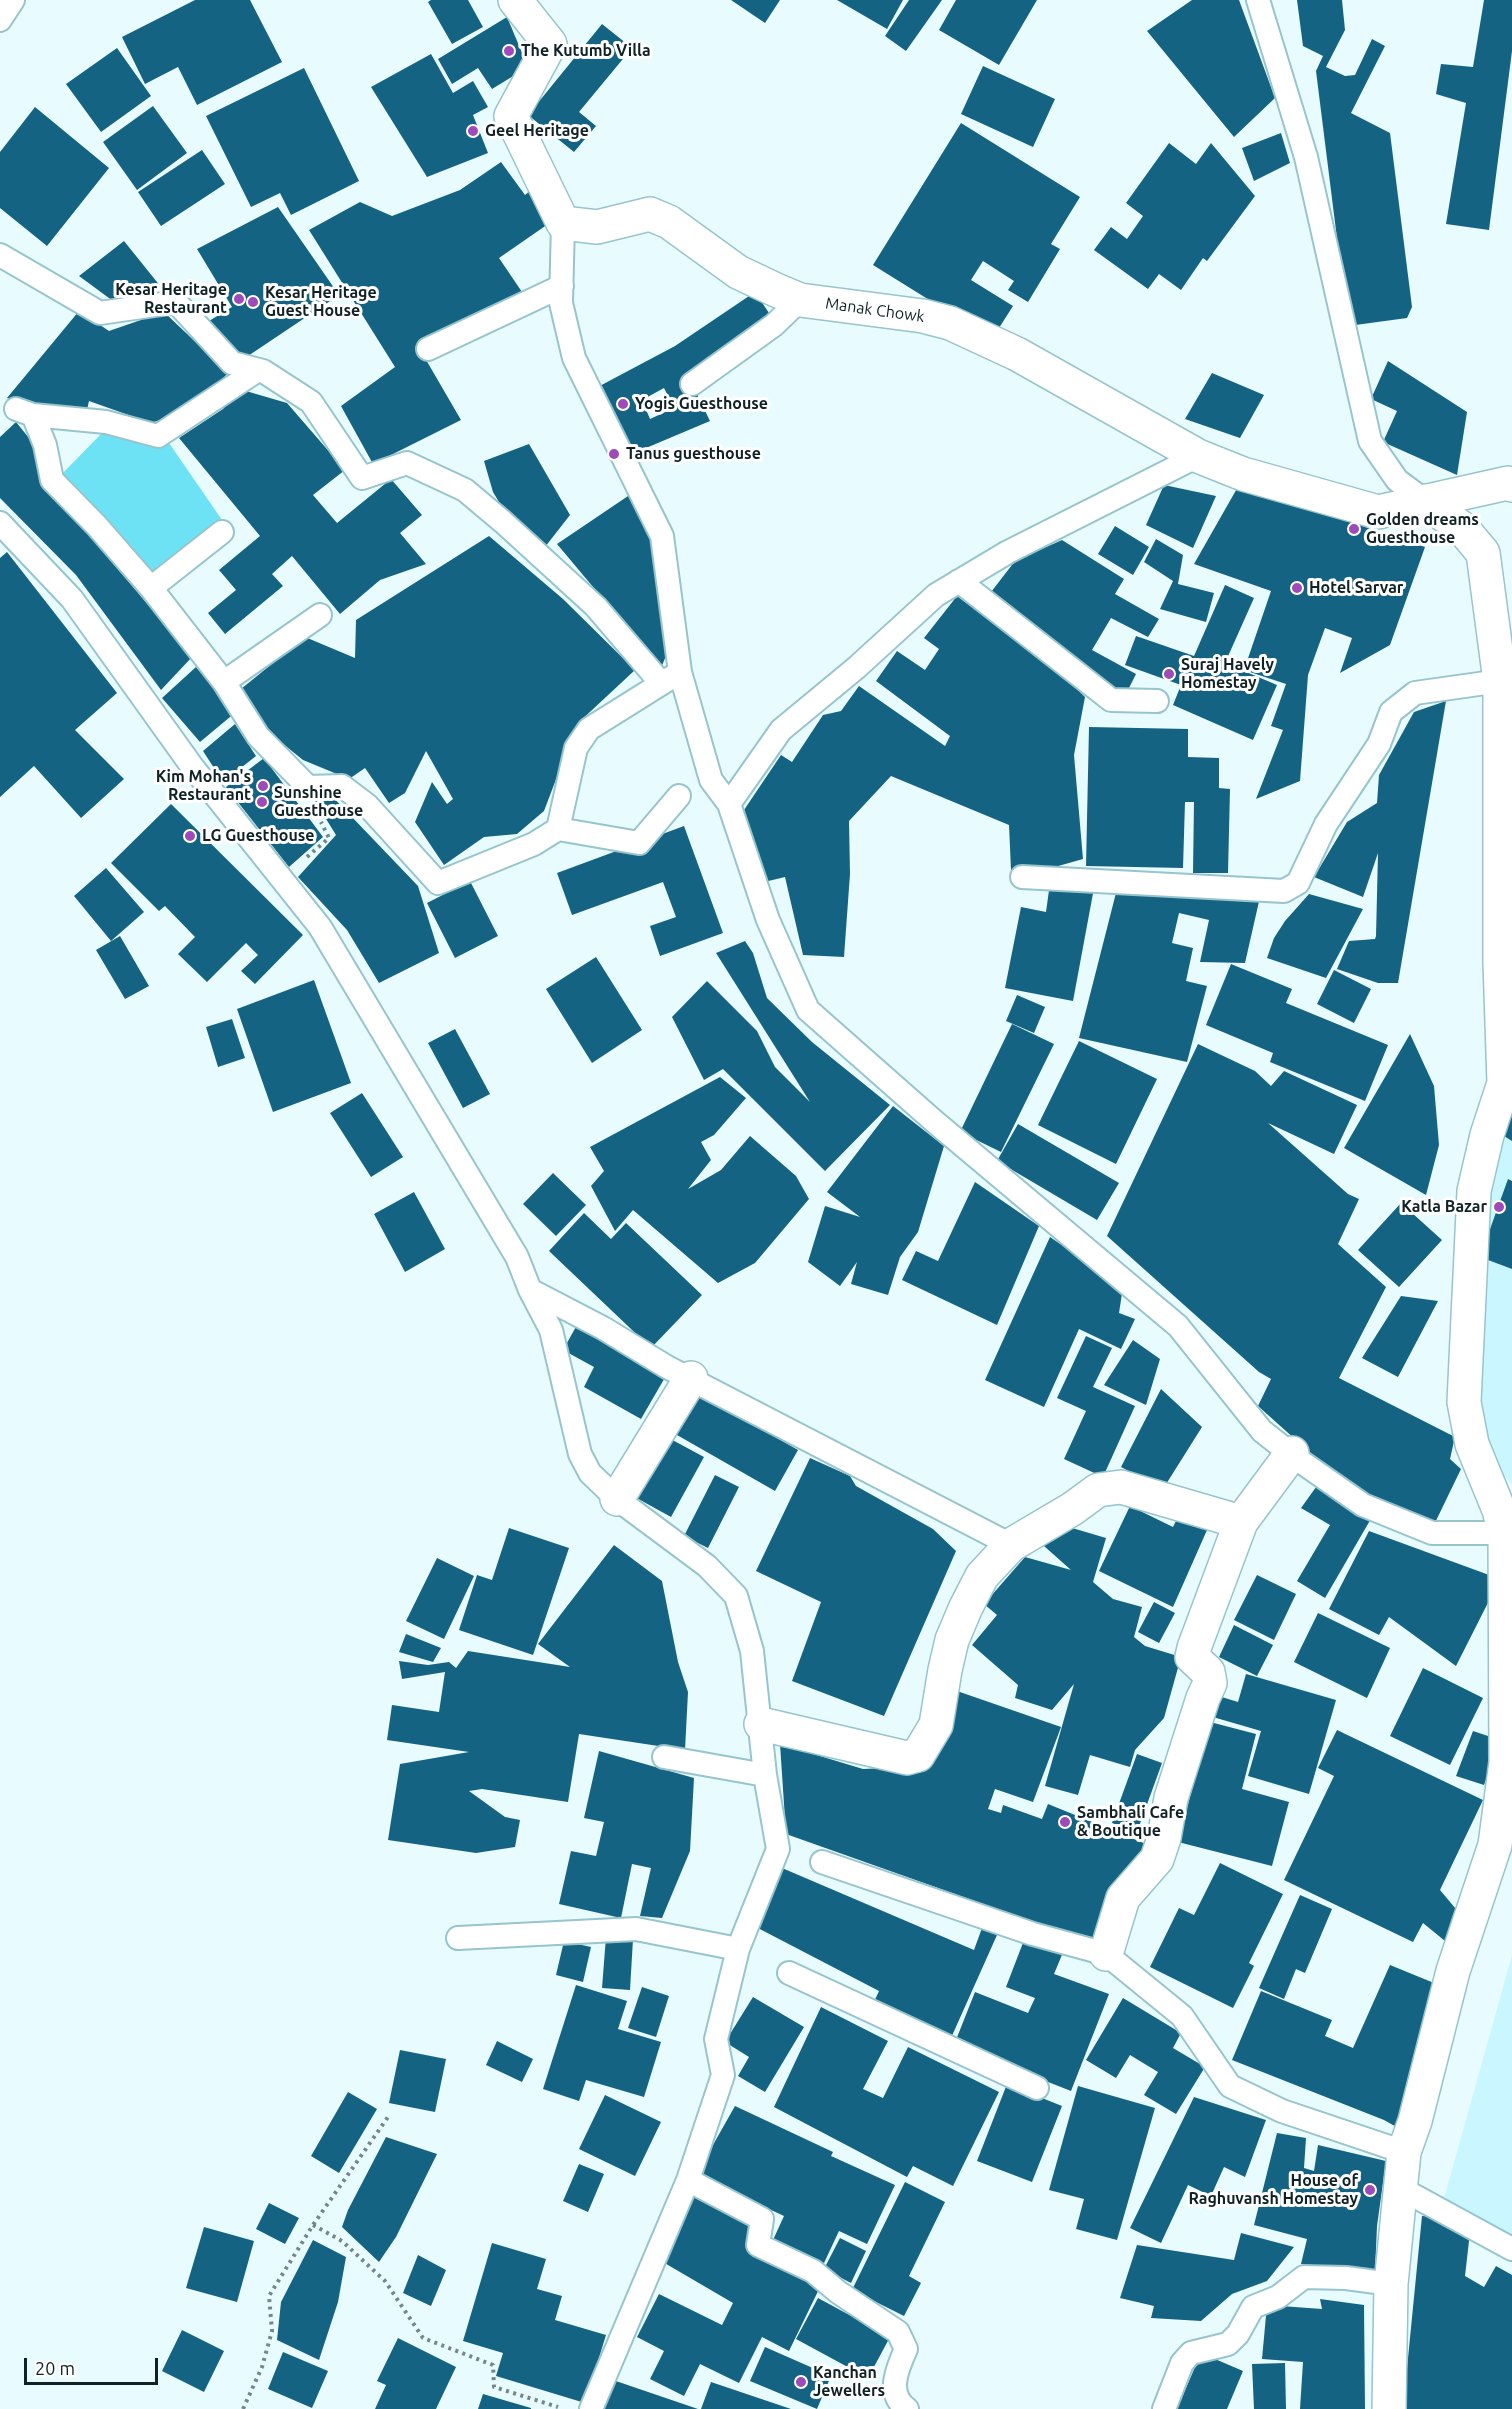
<!DOCTYPE html>
<style>
body{margin:0}
#map{position:relative;width:1512px;height:2409px;overflow:hidden;background:#e8fbfe;font-family:Ubuntu,sans-serif}
canvas{display:block}
.scale{position:absolute;left:24px;top:2358px;width:134px;height:27px;box-sizing:border-box;border:3px solid #102225;border-top:0;padding-left:8px;font-size:18px;line-height:21px;white-space:nowrap;color:#102225;-webkit-text-stroke:4px #fff;paint-order:stroke}
</style>
<div id="map">
<canvas width="1512" height="2409"></canvas>
<div class="scale">20 m</div>
</div>
<script>
const context = document.querySelector('canvas').getContext('2d');
context.lineJoin = 'round';
function fillPath(path, color) { context.fillStyle = color; context.fill(path, 'evenodd'); }
function strokePath(path, color, width, dash) { context.strokeStyle = color; context.lineWidth = width; context.lineCap = dash ? 'butt' : 'round'; context.setLineDash(dash || []); context.stroke(path); }
function label(font, color, halo, rows, align = 'center') {
  context.font = font + ' Ubuntu,sans-serif'; context.lineWidth = 6; context.setLineDash([]); context.textBaseline = 'middle'; context.strokeStyle = halo; context.fillStyle = color; for (const [text, x, y, turn = 0] of rows) {
    context.save(); context.translate(x, y); context.rotate((+turn || 0) * Math.PI / 180); context.textAlign = isNaN(turn) ? turn : align; if (halo) context.strokeText(text, 0, 0); context.fillText(text, 0, 0); context.restore();
  }
}
const built = new Path2D(`
 M1512 1081V1484L1472 1444 1467 1331 1504 1083Z
 M1512 1955V2248L1441 2209Z`);
const green = new Path2D(`
 M104 431 154 445 169 443 222 520 153 577 59 477Z`);
const building = new Path2D(`
 M195 0H250L282 62 197 105 178 67 145 84 122 37Z
 M431 0H468L483 27 452 44 428 2Z
 M731 0H780L765 23Z
 M837 0H903L887 29Z
 M909 0H942L906 51 885 36Z
 M956 0H1037L999 65 939 30Z
 M1192 0H1239L1275 98 1234 137 1147 31Z
 M1297 0H1342L1345 30 1326 67 1345 76 1355 75 1372 39 1385 46 1351 113 1390 133 1412 307 1407 318 1348 326 1316 71 1323 56 1303 46Z
 M1484 0H1512V51L1489 230 1446 224 1466 103 1436 94 1441 64 1473 67Z
 M507 17 528 67 492 89 478 68 452 84 438 59Z
 M602 24 632 48 579 112 596 126 574 152 528 115Z
 M117 48 151 96 101 132 66 84Z
 M431 54 453 93 473 81 488 107 473 115 488 153 427 177 371 87Z
 M983 66 1055 99 1033 147 961 114Z
 M304 68 359 181 291 215 280 193 251 207 206 116Z
 M153 106 187 153 137 190 103 142Z
 M35 107 109 168 47 246 0 208V152Z
 M961 123 1080 197 1051 244 1060 249 1028 302 1008 290 1014 281 983 261 971 280 1013 306 992 339 873 265Z
 M1281 133 1290 163 1254 181 1242 148Z
 M1169 143 1196 164 1211 143 1255 196 1207 261 1203 258 1181 290 1159 274 1148 289 1094 250 1111 227 1127 239 1143 216 1126 203Z
 M202 150 225 184 161 226 138 192Z
 M501 162 525 195 530 191 551 222 499 258 522 292 418 346 461 420 373 464 341 406 395 367 309 230 360 202 392 216 460 190Z
 M278 207 339 295 245 358 209 321 232 307 197 249Z
 M124 241 161 287 113 301 79 276Z
 M755 292 771 316 692 384 710 421 627 456 594 389 675 346ZM664 388 674 408 650 419 642 400Z
 M79 311 109 331 164 312 228 373 209 393 169 417 151 423 89 401 86 414 44 411 7 398Z
 M1388 361 1467 412 1457 475 1383 442 1397 411 1371 399Z
 M1212 373 1264 395 1240 438 1185 419Z
 M239 389 287 403 345 470 313 495 337 523 391 479 422 515 400 533 426 564 380 580 340 614 292 556 272 574 283 586 225 634 208 613 236 590 219 570 260 536 179 438 223 409Z
 M16 422 29 438 74 517 192 657 161 690 76 575 0 498V437Z
 M529 444 570 515 545 547 508 517 493 492 484 461Z
 M1164 485 1216 496 1193 548 1146 525Z
 M1239 485 1425 547 1390 645 1340 673 1352 638 1325 628 1308 675 1300 781 1256 799 1283 730 1271 726 1286 684 1244 670 1271 591 1194 564Z
 M631 494 651 534 668 651 661 668 557 544Z
 M1115 526 1149 547 1133 575 1098 554Z
 M489 536 563 599 635 670 577 724 544 811 517 834 484 837 444 865 415 822 432 782 447 804 453 799 426 751 405 793 389 803 365 768 349 779 303 760 262 727 241 689 305 637 355 658 356 620Z
 M1156 539 1183 555 1178 584 1214 593 1206 622 1160 609 1173 581 1144 562Z
 M1062 540 1124 579 1115 594 1159 619 1148 637 1111 618 1092 650 1136 674 1125 696 1078 670 988 596 1015 561Z
 M7 552 117 693 75 730 124 779 81 818 34 766 0 797V558Z
 M1225 585 1254 598 1225 663 1277 685 1253 740 1173 705 1181 685 1125 665 1136 636 1194 656Z
 M957 596 1070 682 1085 697 1074 755 1083 859 1037 872 1011 870 1009 825 891 776 849 821 850 874 844 957 803 955 785 877 760 883 744 810 781 755 792 762 823 715 841 711 859 686 945 746 950 736 876 681 897 651 925 670 939 649 924 638Z
 M196 667 236 712 200 742 162 698Z
 M1446 701 1398 983H1378L1337 969 1349 941 1375 939 1376 936 1378 853 1363 897 1314 877 1347 822 1377 803 1379 775 1414 712Z
 M235 724 256 756 223 782 203 751Z
 M1089 727 1188 729V757L1219 758V788L1230 789 1228 873H1193L1194 802H1185L1183 868 1086 866Z
 M264 758 323 837 289 867 226 787Z
 M328 792 418 886 439 953 379 983 347 930 298 877 336 835 315 801Z
 M171 804 303 935 255 984 241 971 258 955 246 943 207 982 178 954 195 937 165 906 159 911 111 863Z
 M684 826 723 933 660 956 650 926 676 917 663 882 572 915 557 873Z
 M106 868 144 912 111 941 74 896Z
 M470 881 498 936 455 958 427 903Z
 M1050 883 1094 888 1073 1001 1005 988 1021 907 1046 912Z
 M1118 885 1260 897 1245 963 1200 962 1209 920 1179 913 1172 943 1193 948 1186 981 1207 986 1187 1062 1079 1038Z
 M1309 894 1363 909 1326 978 1267 958 1274 938 1285 921Z
 M120 936 149 986 125 999 96 950Z
 M745 941 753 953 767 998 812 1042 890 1105 825 1171 723 1069 704 1080 672 1017 707 981 757 1031 775 1067 810 1102 716 953Z
 M596 957 642 1030 592 1063 546 989Z
 M1231 964 1292 989 1286 1003 1388 1045 1365 1101 1270 1062 1273 1053 1206 1025Z
 M1334 970 1371 989 1354 1023 1317 1004Z
 M314 980 351 1083 273 1112 237 1009Z
 M1017 995 1045 1007 1034 1033 1006 1021Z
 M232 1019 245 1058 218 1067 206 1027Z
 M1012 1024 1054 1044 1001 1152 960 1132Z
 M455 1029 490 1094 463 1108 428 1043Z
 M1410 1034 1434 1086 1439 1145 1426 1195 1344 1148Z
 M1079 1041 1157 1079 1116 1164 1038 1125Z
 M1198 1044 1255 1071 1271 1086 1284 1071 1357 1105 1334 1154 1268 1123 1348 1194 1359 1199 1338 1244 1386 1287 1339 1378 1455 1437 1450 1459 1461 1469 1432 1529 1354 1492 1258 1406 1271 1379 1259 1372 1107 1236Z
 M720 1077 746 1098 714 1135 701 1142 711 1160 688 1189 721 1170 750 1136 796 1176 809 1199 755 1263 718 1283 633 1210 615 1231 591 1186 604 1171 590 1147Z
 M362 1093 403 1157 371 1177 330 1113Z
 M893 1106 944 1146 918 1232 900 1257 888 1295 851 1284 857 1262 840 1286 808 1262 825 1206 860 1217 827 1192Z
 M1512 1109V1141L1496 1131Z
 M1018 1124 1119 1183 1097 1220 997 1161Z
 M553 1173 586 1205 556 1236 523 1204Z
 M1508 1179 1512 1181V1269L1480 1257Z
 M975 1182 1039 1226 997 1325 902 1280 916 1251 938 1261Z
 M414 1192 445 1249 405 1272 374 1214Z
 M1401 1203 1442 1240 1399 1287 1358 1250Z
 M584 1213 611 1239 626 1223 702 1295 651 1348 549 1251Z
 M1050 1237 1123 1287 1119 1313 1135 1319 1121 1349 1079 1329 1044 1407 985 1380Z
 M1401 1296 1438 1301 1398 1377 1362 1358Z
 M577 1325 667 1374 641 1419 584 1387 594 1367 563 1350Z
 M1086 1336 1112 1348 1093 1387 1135 1406 1103 1477 1064 1459 1086 1411 1057 1398Z
 M1133 1340 1160 1359 1146 1405 1104 1385Z
 M1161 1389 1202 1427 1163 1489 1121 1467Z
 M693 1390 798 1450 775 1491 670 1431Z
 M665 1436 704 1457 671 1517 633 1496Z
 M810 1458 850 1476 856 1486 933 1529 956 1551 884 1716 792 1681 821 1602 756 1571Z
 M715 1475 739 1487 708 1548 684 1536Z
 M1319 1483 1372 1517 1325 1598 1297 1581 1330 1525 1301 1508Z
 M1130 1506 1173 1527 1183 1507 1211 1521 1173 1607 1099 1571Z
 M1062 1525 1106 1538 1093 1582 1113 1599 1142 1607 1134 1637 1145 1646 1181 1657 1164 1718 1135 1750 1130 1767 1090 1755 1078 1795 1045 1786 1074 1684 1052 1710 1015 1698 1018 1685 972 1645 997 1615 984 1604 1025 1557 1071 1570 1044 1546Z
 M509 1528 569 1548 533 1655 459 1630 477 1575 492 1580Z
 M1369 1531 1500 1579 1456 1666 1389 1617 1379 1635 1329 1609Z
 M614 1545 662 1581 678 1662 688 1692 685 1750 579 1734 568 1802 482 1789 469 1791 505 1817 520 1820 515 1847 476 1853 388 1840 400 1764 469 1752 387 1740 392 1705 439 1712 445 1672 402 1679 399 1661 428 1665 449 1662 456 1668 468 1651 570 1667 538 1644Z
 M437 1558 474 1576 444 1639 406 1621Z
 M1257 1575 1296 1594 1274 1640 1234 1620Z
 M1154 1602 1175 1613 1159 1643 1138 1632Z
 M1318 1613 1390 1648 1367 1698 1294 1662Z
 M1234 1625 1273 1645 1257 1676 1219 1657Z
 M406 1634 441 1648 433 1662 399 1652Z
 M1423 1668 1483 1698 1450 1765 1390 1736Z
 M1246 1674 1336 1700 1309 1794 1248 1776 1261 1731 1206 1715 1212 1694 1238 1702Z
 M957 1691 1061 1727 1033 1802 995 1789 988 1809 1001 1813 1003 1805 1042 1819 1048 1804 1146 1844 1108 1898 1093 1943 786 1834 780 1744 863 1769 930 1766Z
 M1210 1722 1256 1734 1242 1789 1289 1802 1272 1866 1178 1842Z
 M1337 1730 1483 1800 1440 1890 1461 1915 1445 1941 1423 1923 1413 1942 1284 1880 1334 1776 1318 1768Z
 M1473 1731 1500 1740 1484 1785 1456 1776Z
 M599 1751 694 1778 690 1851 662 1918 640 1916 651 1868 632 1864 621 1918 559 1904 571 1851 596 1856 604 1822 584 1818Z
 M1137 1754 1162 1763 1137 1832 1112 1823Z
 M1220 1863 1283 1894 1249 1963 1254 1966 1233 2008 1150 1967 1179 1908 1194 1915Z
 M782 1868 974 1950 982 1928 997 1935 951 2038 873 2004 879 1991 754 1926Z
 M1300 1895 1332 1909 1305 1973 1296 1969 1284 1999 1259 1988Z
 M1026 1935 1064 1950 1054 1974 1109 1994 1071 2091 954 2045 975 1992 1028 2013 1035 1998 1006 1987Z
 M606 1937 633 1939 630 1990 602 1988Z
 M564 1941 591 1947 583 1982 556 1975Z
 M1390 1965 1434 1983 1400 2129 1384 2120 1232 2060 1261 1991 1332 2020 1325 2036 1353 2048Z
 M576 1985 627 2001 618 2029 661 2042 644 2097 586 2080 579 2101 543 2089Z
 M642 1987 669 1996 656 2037 628 2028Z
 M753 1997 804 2027 765 2092 738 2076 749 2057 725 2042Z
 M1123 1998 1181 2033 1173 2048 1205 2067 1176 2114 1144 2095 1158 2072 1130 2055 1116 2078 1086 2060Z
 M821 2007 888 2041 863 2089 883 2098 908 2047 999 2092 953 2186 913 2166 907 2177 774 2107Z
 M497 2041 533 2059 522 2082 486 2065Z
 M400 2050 446 2059 435 2112 389 2103Z
 M1007 2084 1062 2106 1032 2182 977 2161Z
 M1078 2086 1155 2108 1117 2240 1076 2229 1084 2199 1049 2190Z
 M348 2092 377 2109 339 2173 311 2156Z
 M605 2095 661 2122 635 2176 579 2149Z
 M1194 2097 1266 2120 1245 2177 1224 2167 1211 2196 1188 2185 1161 2243 1130 2228Z
 M735 2106 833 2152 831 2156 895 2185 867 2244 839 2231 824 2263 773 2240 784 2216 696 2175Z
 M1277 2133 1306 2138 1304 2168 1314 2171 1318 2145 1386 2161 1377 2226 1375 2271 1301 2264 1307 2239 1254 2225Z
 M386 2137 437 2154 396 2237 379 2262 342 2227 348 2210Z
 M579 2164 604 2174 588 2212 563 2201Z
 M905 2182 945 2202 909 2276 921 2283 904 2316 852 2290Z
 M694 2197 758 2230 822 2283 789 2351 762 2337 739 2383 700 2364 684 2396 650 2379 664 2351 637 2337 659 2294 722 2325 733 2303 656 2258Z
 M269 2203 299 2218 285 2244 256 2229Z
 M1422 2216 1444 2217 1470 2232 1465 2276 1484 2287 1496 2266 1512 2275V2409H1403Z
 M204 2227 254 2241 237 2302 186 2288Z
 M1241 2233 1294 2247 1267 2281 1232 2294 1201 2321 1151 2318 1154 2306 1120 2298 1137 2245 1234 2260Z
 M840 2238 866 2251 851 2283 824 2269Z
 M313 2240 346 2257 338 2302 319 2360 277 2340 281 2302Z
 M492 2243 546 2259 537 2289 562 2296 555 2320 606 2335 585 2403 496 2376 503 2353 463 2341Z
 M418 2255 446 2270 431 2306 403 2293Z
 M818 2298 890 2337 868 2378 796 2339Z
 M1320 2299 1364 2305 1365 2409H1300L1303 2362 1262 2359 1267 2305 1322 2309Z
 M182 2330 224 2351 204 2392 162 2371Z
 M398 2338 456 2367 436 2409H375L386 2385 377 2381Z
 M765 2347 831 2376 817 2409 750 2381Z
 M283 2352 328 2371 312 2408 268 2389Z
 M1201 2353 1243 2371 1227 2409H1177Z
 M1285 2363 1286 2409H1254L1252 2364Z
 M610 2379 698 2409H602Z
 M711 2382 791 2409H701Z
 M483 2394 531 2408V2409H478Z`);
const path = new Path2D(`
 M307 857 329 838 321 822
 M313 2225 342 2241 385 2281 423 2338 493 2365 494 2387 558 2407
 M243 2409 262 2367 272 2331 269 2296 313 2225 388 2117`);
const lane = new Path2D(`
 M1258 0 1306 157 1370 441 1397 480 1425 501
 M0 20 13 0
 M563 223 561 303 574 358 662 536 680 672 711 780 729 804 768 920 808 1010 935 1122 1178 1326 1262 1431 1300 1461 1363 1505 1432 1533H1512
 M0 255 100 313 176 302 232 363 263 371 311 402 362 478 407 463 465 490 503 522 596 607 661 683
 M428 349 562 286
 M692 384 774 325 800 300
 M16 409 33 415 106 422 158 436 258 370
 M33 415 45 445 52 480 97 526 151 588 224 682 258 736 308 787 342 786 367 805 438 883 534 844 558 829 576 748 589 729 680 672
 M0 523 72 599 191 765 320 927 517 1257 530 1290 551 1330 580 1454 590 1473 617 1499 707 1566 736 1596 752 1651 765 1775 778 1849 738 1949 716 2039 723 2075 688 2180 591 2409
 M959 581 1111 700 1157 701
 M151 588 222 532
 M224 682 320 615
 M729 804 781 730 856 668 936 595 1008 552 1198 456
 M558 829 639 843 679 796
 M1022 877 1284 891 1298 883 1326 824 1379 744 1391 712 1415 693 1500 681
 M530 1290 603 1328 667 1367 1011 1545
 M664 1757 765 1775
 M822 1862 1033 1934 1106 1954 1182 2016 1230 2086 1282 2111 1404 2152
 M458 1938 636 1929 738 1949
 M789 1973 1037 2088
 M688 2180 762 2219 758 2245 813 2271 838 2292 898 2332 906 2349C897 2369 886 2394 907 2409
 M1398 2187 1512 2249
 M1164 2409 1182 2363 1191 2353 1228 2344 1238 2334 1253 2307 1278 2297 1304 2277 1346 2278 1391 2284`);
const street = new Path2D(`
 M515 0 550 44 511 116 563 223 597 227 650 214 669 222 738 272 776 290 800 300 923 316 950 323 1017 354 1198 456 1243 474 1378 512 1508 483 1512 485
 M617 1499 691 1378
 M761 1724 907 1758 918 1755 936 1725 945 1670 952 1640 966 1607 982 1576 1011 1545 1072 1509 1098 1490 1121 1487 1241 1522
 M1106 1954 1123 1898 1157 1859 1164 1838 1171 1798 1203 1698 1210 1683 1208 1672 1192 1657 1194 1648 1241 1522 1292 1453
 M1389 2409 1391 2284 1404 2152 1415 2121 1453 1971 1495 1845 1506 1762 1505 1533 1499 1510 1472 1444 1464 1402 1474 1191 1487 1135 1504 1083 1500 963V681L1483 553 1463 529 1425 501`);
const markers = [
 [509,51,6,"#9e4ab8"],
 [473,131,6,"#9e4ab8"],
 [239,299,6,"#9e4ab8"],
 [253,302,6,"#9e4ab8"],
 [623,404,6,"#9e4ab8"],
 [614,454,6,"#9e4ab8"],
 [1354,529,6,"#9e4ab8"],
 [1297,588,6,"#9e4ab8"],
 [1169,674,6,"#9e4ab8"],
 [263,786,6,"#9e4ab8"],
 [262,802,6,"#9e4ab8"],
 [190,836,6,"#9e4ab8"],
 [1499,1207,6,"#9e4ab8"],
 [1065,1822,6,"#9e4ab8"],
 [1370,2190,6,"#9e4ab8"],
 [801,2382,6,"#9e4ab8"]
];
const poiNames = [
 ["The Kutumb Villa",521,51],
 ["Geel Heritage",485,131],
 ["Kesar Heritage",227,290,"right"],
 ["Restaurant",227,308,"right"],
 ["Kesar Heritage",265,293],
 ["Guest House",265,311],
 ["Yogis Guesthouse",635,404],
 ["Tanus guesthouse",626,454],
 ["Golden dreams",1366,520],
 ["Guesthouse",1366,538],
 ["Hotel Sarvar",1309,588],
 ["Suraj Havely",1181,665],
 ["Homestay",1181,683],
 ["Kim Mohan's",251,777,"right"],
 ["Restaurant",251,795,"right"],
 ["Sunshine",274,793],
 ["Guesthouse",274,811],
 ["LG Guesthouse",202,836],
 ["Katla Bazar",1487,1207,"right"],
 ["Sambhali Cafe",1077,1813],
 ["& Boutique",1077,1831],
 ["House of",1358,2181,"right"],
 ["Raghuvansh Homestay",1358,2199,"right"],
 ["Kanchan",813,2373],
 ["Jewellers",813,2391]
];
const streetNames = [
 ["Manak Chowk",875,310,8]
];
fillPath(built, '#caf7ff');
fillPath(green, '#6ee2f5');
fillPath(building, '#156382');
strokePath(lane, '#97c4cd', 26);
strokePath(street, '#97c4cd', 36);
strokePath(path, '#748689', 4, [3, 4.5]);
strokePath(lane, '#fff', 22);
strokePath(street, '#fff', 33);
for (const [x, y, r, color] of markers) { const dot = new Path2D(); dot.arc(x, y, r, 0, 2 * Math.PI); context.fillStyle = color; context.fill(dot); strokePath(dot, '#fff', 2); }
label('bold 16px', '#102225', '#fff', poiNames, 'left');
label('16px', '#102225', '#fff', streetNames);
</script>
